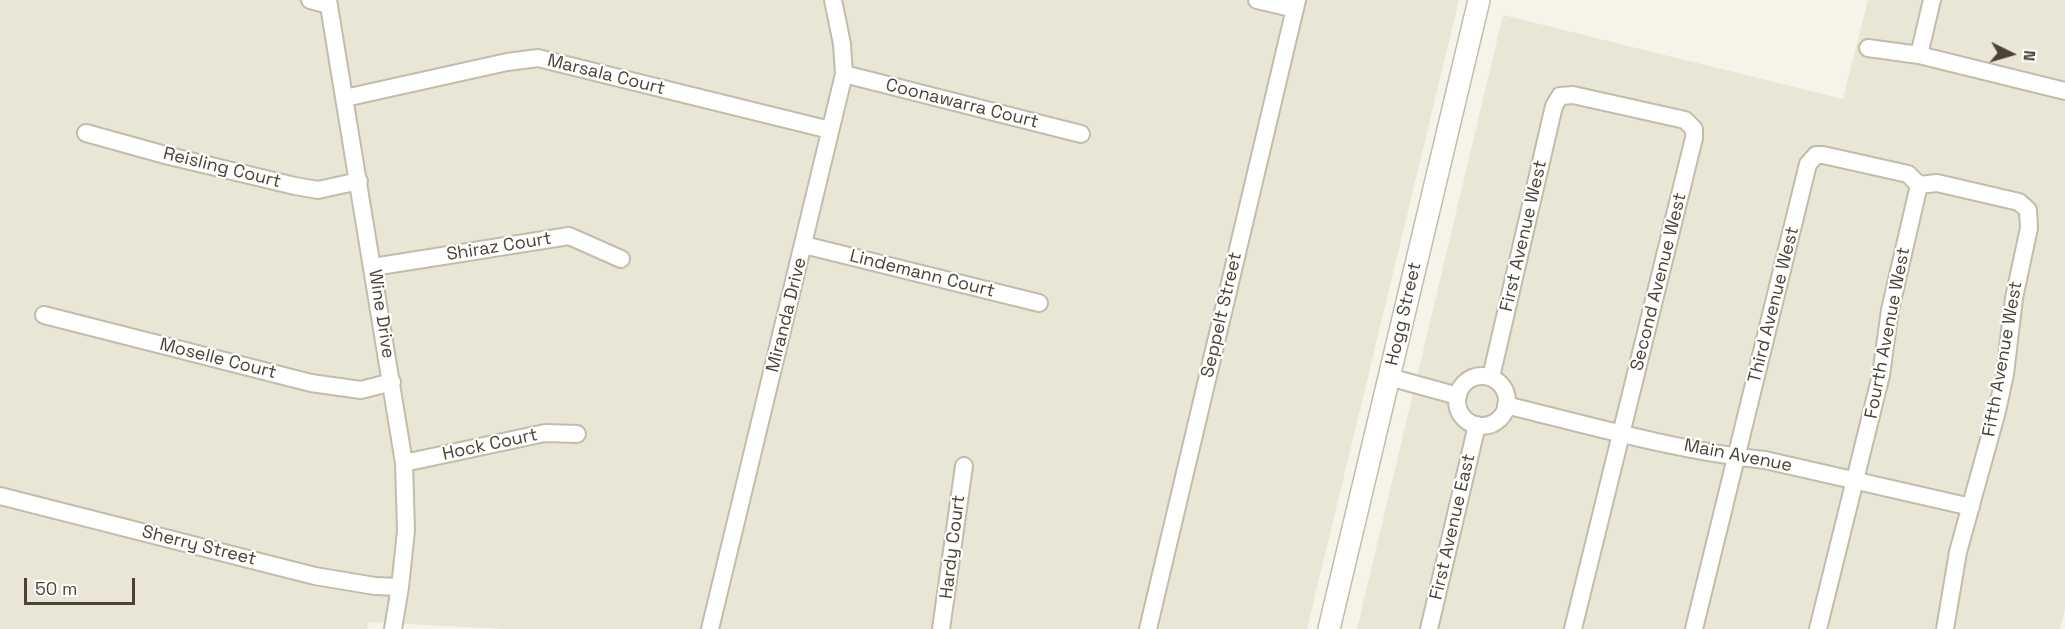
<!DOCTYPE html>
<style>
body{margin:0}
#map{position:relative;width:2065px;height:629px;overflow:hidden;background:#f6f3e9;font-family:"Space Grotesk",sans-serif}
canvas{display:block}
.north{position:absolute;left:1981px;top:24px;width:60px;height:60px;-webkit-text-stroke:4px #fff;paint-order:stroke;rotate:95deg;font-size:16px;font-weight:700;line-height:24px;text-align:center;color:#4a4436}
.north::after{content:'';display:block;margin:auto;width:21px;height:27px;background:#4a4436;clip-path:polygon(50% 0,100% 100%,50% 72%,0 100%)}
.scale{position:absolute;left:24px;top:578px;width:111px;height:27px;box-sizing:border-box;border:3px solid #4a4436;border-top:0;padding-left:8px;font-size:18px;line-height:21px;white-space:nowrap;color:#4a4436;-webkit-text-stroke:4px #fff;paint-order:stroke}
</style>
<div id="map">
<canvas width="2065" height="629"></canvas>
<div class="north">N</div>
<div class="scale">50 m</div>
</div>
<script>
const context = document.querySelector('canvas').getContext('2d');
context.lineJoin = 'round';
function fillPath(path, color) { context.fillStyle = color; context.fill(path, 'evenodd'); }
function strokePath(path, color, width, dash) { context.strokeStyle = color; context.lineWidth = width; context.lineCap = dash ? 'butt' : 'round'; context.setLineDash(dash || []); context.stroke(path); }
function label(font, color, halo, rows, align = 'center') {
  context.font = font + ' "Space Grotesk",sans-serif'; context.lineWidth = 4.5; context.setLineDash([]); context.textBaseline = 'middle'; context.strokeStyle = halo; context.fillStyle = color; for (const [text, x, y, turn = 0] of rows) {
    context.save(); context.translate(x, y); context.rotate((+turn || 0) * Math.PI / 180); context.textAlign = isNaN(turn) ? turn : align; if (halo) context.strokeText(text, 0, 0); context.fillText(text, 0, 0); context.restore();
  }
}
const residential = new Path2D(`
 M0 0H1459L1307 629H505L369 622 367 629H0Z
 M1868 0H2065V608L2060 629H1357L1503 15 1843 99Z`);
const minor = new Path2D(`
 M310 0 329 5
 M328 0 404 463 406 531 400 587 393 629
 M1257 0 1295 9
 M1868 48 1919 55 2065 91
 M1919 55 1932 0
 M844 74 1081 134
 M345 98 507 62 538 58 830 130
 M86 133 169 156 295 186 318 190 359 181
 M804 245 1039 303
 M373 267 569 236 621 259
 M44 315 311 383 361 390 392 382
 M1457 401a25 25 0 1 1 50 0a25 25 0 1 1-50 0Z
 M1389 377 1458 396
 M1491 377 1554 106 1560 96 1573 95 1685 120 1694 129V138L1573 629
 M1506 405C1591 426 1678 451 1765 460L1971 507
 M404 463 545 433 577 434
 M0 496 315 576 375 586 400 587
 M710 629 844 74 842 44 833 0
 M941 629 964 466
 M1148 629 1297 0
 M1429 629 1477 425
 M1694 629 1808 164 1816 155H1823L1908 174 1919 185 1937 183 2019 202 2028 210 2029 228 2014 298 2005 374 1997 411 1958 552 1945 629
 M1818 629 1881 375 1890 310 1919 185`);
const tertiary = new Path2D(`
 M1329 629 1479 0`);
const streetNames = [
 ["Marsala Court",606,75,14],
 ["Coonawarra Court",962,104,14],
 ["Reisling Court",222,168,14],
 ["First Avenue West",1524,236,-77],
 ["Shiraz Court",499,247,-9],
 ["Lindemann Court",922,274,14],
 ["Second Avenue West",1659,282,-76],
 ["Third Avenue West",1774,305,-76],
 ["Wine Drive",381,314,81],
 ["Hogg Street",1404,314,-77],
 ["Miranda Drive",787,315,-76],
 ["Seppelt Street",1222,315,-77],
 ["Fourth Avenue West",1888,333,-79],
 ["Moselle Court",218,359,14],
 ["Fifth Avenue West",2003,359,-80],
 ["Hock Court",490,445,-12],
 ["Main Avenue",1738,456,11],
 ["First Avenue East",1453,527,-77],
 ["Sherry Street",199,546,14],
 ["Hardy Court",953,547,-83]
];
fillPath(residential, '#eae6d6');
strokePath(minor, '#c2bcaa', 20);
strokePath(tertiary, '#c2bcaa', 24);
strokePath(minor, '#fff', 16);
strokePath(tertiary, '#fff', 21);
label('18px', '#4a4436', '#fff', streetNames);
</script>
